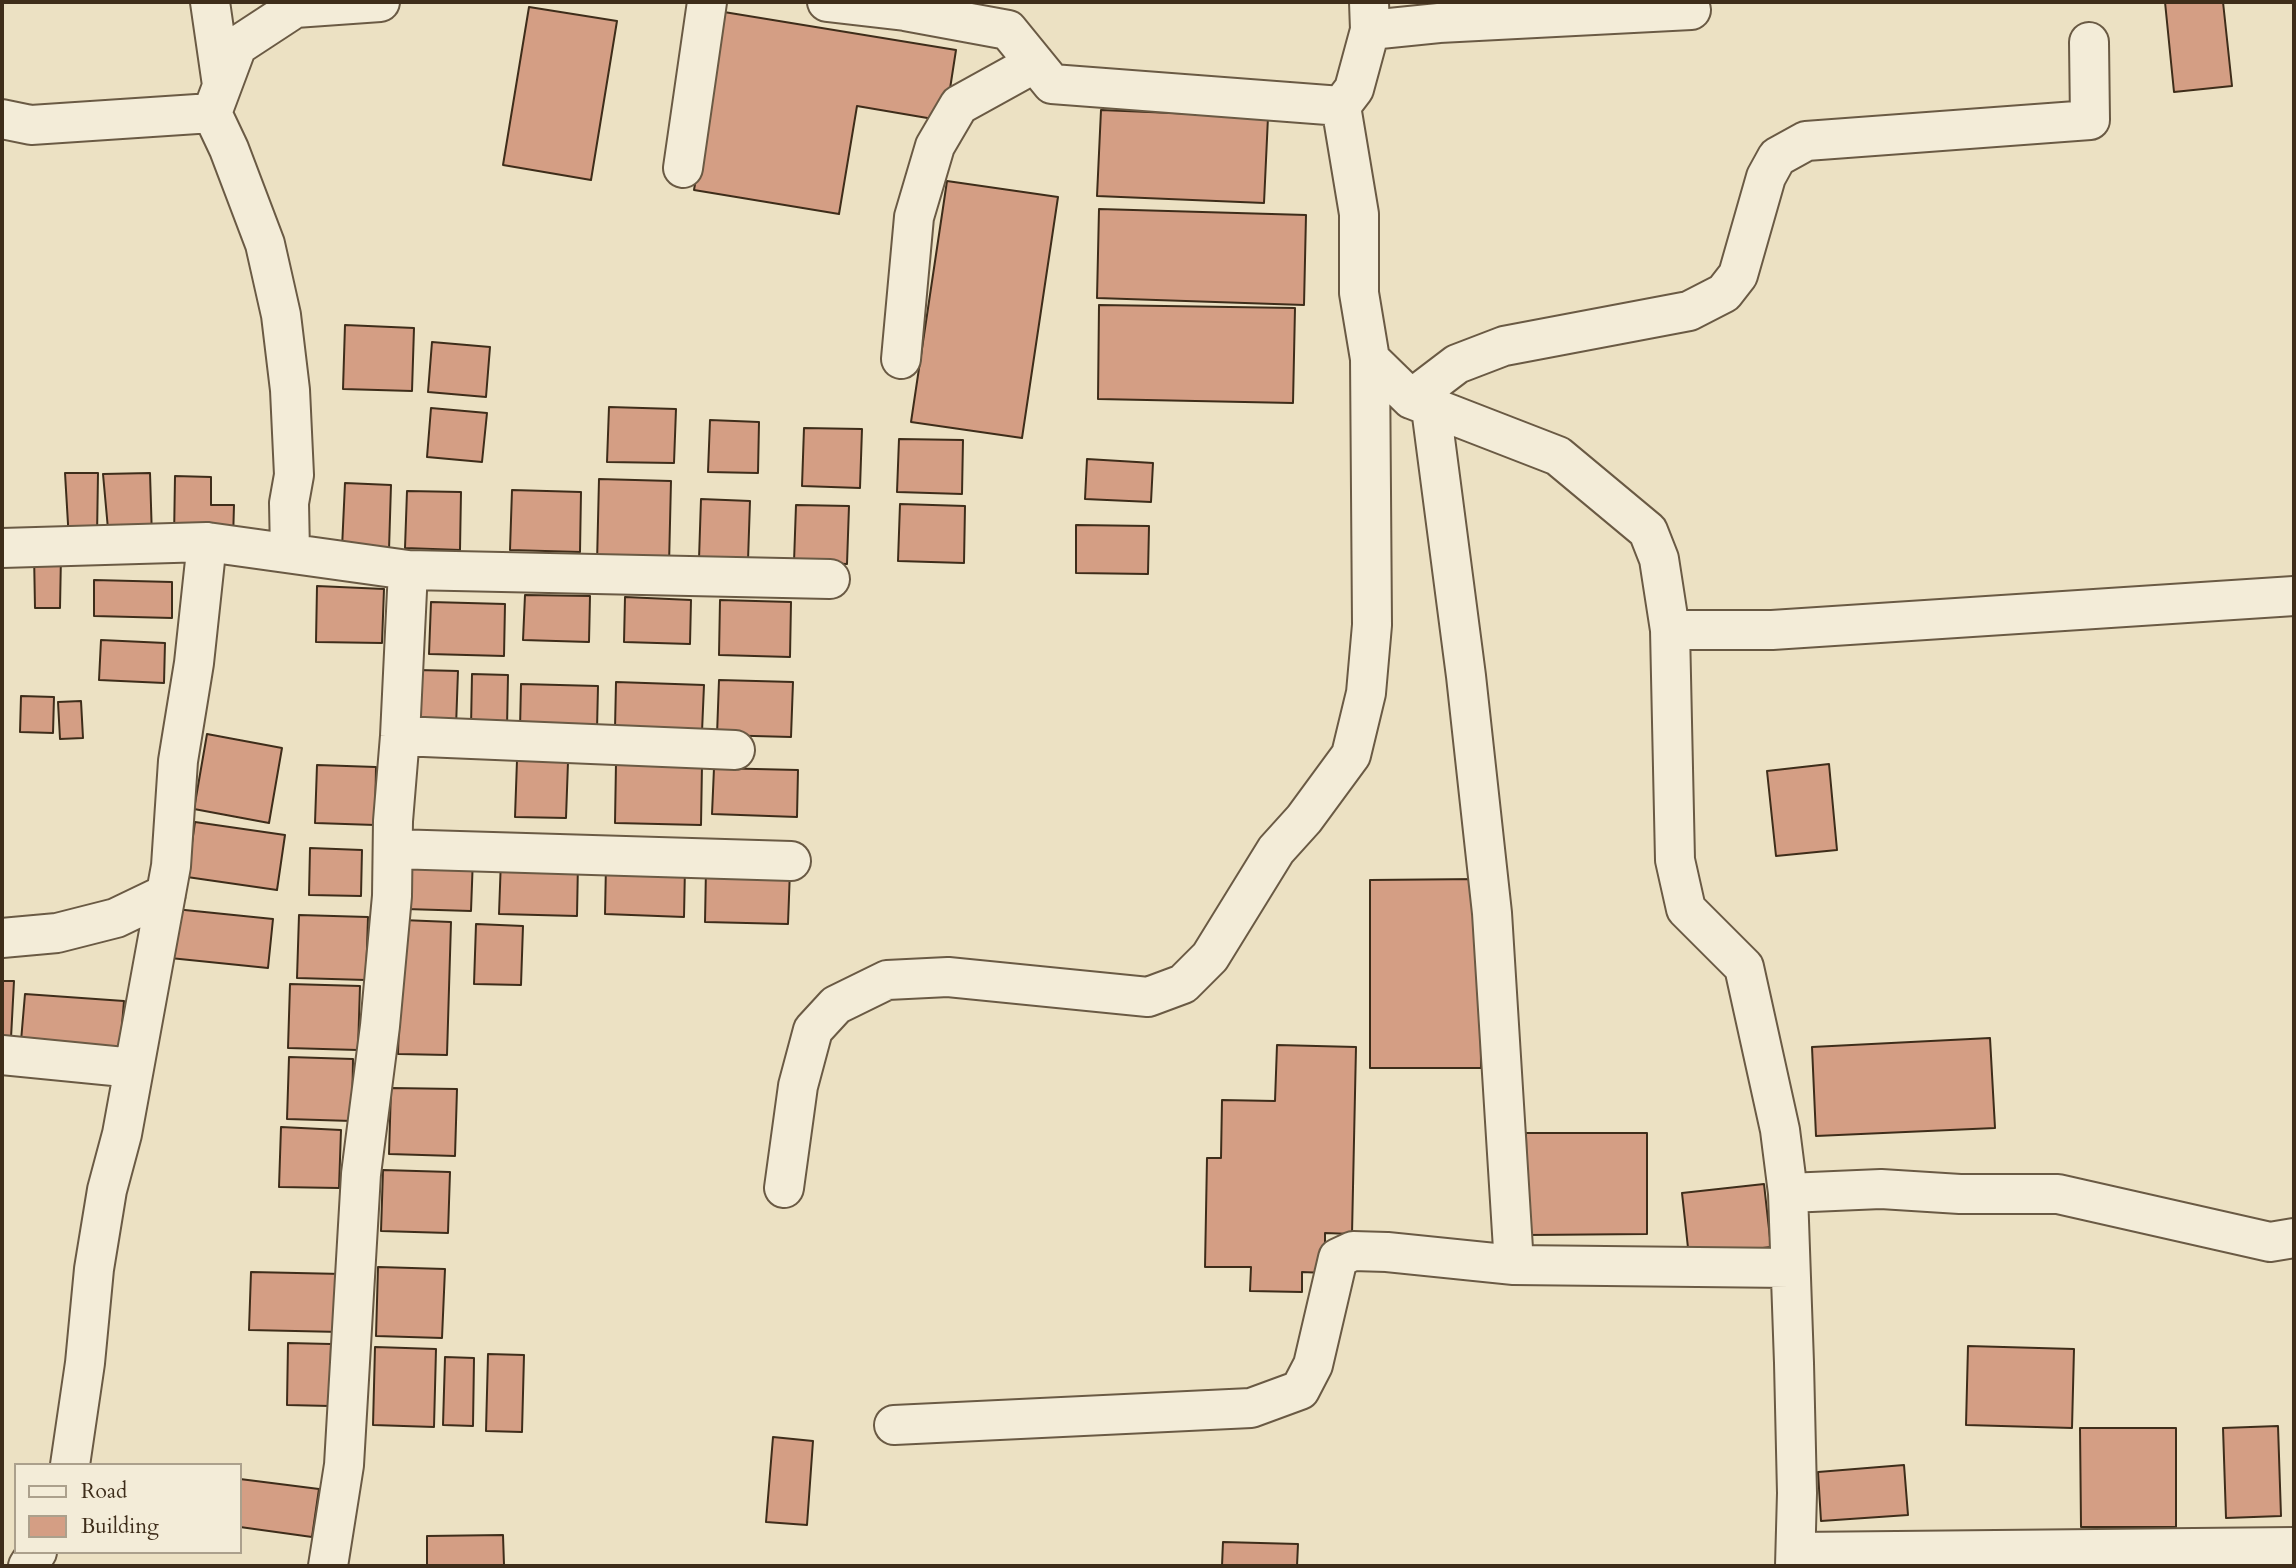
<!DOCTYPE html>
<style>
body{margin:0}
#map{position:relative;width:2296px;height:1568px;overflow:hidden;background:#ece1c3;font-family:Cardo,serif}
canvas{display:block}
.frame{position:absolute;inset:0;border:4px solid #3e2d1a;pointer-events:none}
.legend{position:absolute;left:14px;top:1463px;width:228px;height:91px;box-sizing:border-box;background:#f3ecd8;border:2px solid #aba08c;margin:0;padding:9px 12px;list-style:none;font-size:21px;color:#3e2d1a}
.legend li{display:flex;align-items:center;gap:14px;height:35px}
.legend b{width:35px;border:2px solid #aba08c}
</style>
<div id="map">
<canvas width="2296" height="1568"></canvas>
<div class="frame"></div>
<ul class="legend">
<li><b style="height:9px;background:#f3ecd8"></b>Road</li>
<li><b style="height:19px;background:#d49e84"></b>Building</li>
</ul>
</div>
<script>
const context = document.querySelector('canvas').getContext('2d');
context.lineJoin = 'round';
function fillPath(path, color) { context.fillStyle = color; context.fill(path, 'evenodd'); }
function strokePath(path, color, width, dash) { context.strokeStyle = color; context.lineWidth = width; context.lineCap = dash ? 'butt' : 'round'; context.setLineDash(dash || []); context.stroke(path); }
const building = new Path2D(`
 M2165 2H2223L2232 86 2174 92Z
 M529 7 617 21 591 180 503 165Z
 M724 12 956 50 945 121 857 106 839 214 694 190Z
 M1101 110 1268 117 1264 203 1097 196Z
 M947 181 1058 197 1022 438 911 422Z
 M1099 209 1306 215 1304 305 1097 298Z
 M1099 305 1295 308 1293 403 1098 399Z
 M345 325 414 328 412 391 343 389Z
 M432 342 490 347 486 397 428 392Z
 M609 407 676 409 674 463 607 462Z
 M431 408 487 413 482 462 427 457Z
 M710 420 759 422 758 473 708 472Z
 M804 428 862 429 860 488 802 486Z
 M899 439 963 440 962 494 897 492Z
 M1087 459 1153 463 1151 502 1085 499Z
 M65 473H98L97 537 69 541Z
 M150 473 152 538 109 540 103 474Z
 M175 476 211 477V505H234L233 540 174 539Z
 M599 479 671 481 669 565 597 563Z
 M345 483 391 485 389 550 342 548Z
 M512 490 581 492 580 552 510 550Z
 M407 491 461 492 460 550 405 548Z
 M701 499 750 501 748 561 699 559Z
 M900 504 965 506 964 563 898 561Z
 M796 505 849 506 847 564 794 562Z
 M1076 525 1149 526 1148 574 1076 573Z
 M34 553 61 555 60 608H35Z
 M94 580 172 582V618L94 616Z
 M317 586 384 589 382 643 316 642Z
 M525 595 590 596 589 642 523 640Z
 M625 597 691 600 690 644 624 642Z
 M720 600 791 602 790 657 719 655Z
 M431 602 505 604 504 656 429 654Z
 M101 640 165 643 164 683 99 680Z
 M418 670 458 671 456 727 416 726Z
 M472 674 508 675 507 728 471 727Z
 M719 680 793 682 791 737 717 735Z
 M616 682 704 685 702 732 615 729Z
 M521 684 598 686 597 730 520 729Z
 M21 696 54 697 53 733 20 732Z
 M81 701 83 738 60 739 58 702Z
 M207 734 282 748 269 823 194 809Z
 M517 760 568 762 566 818 515 817Z
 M616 762 702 765 701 825 615 823Z
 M1829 764 1837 850 1776 856 1767 771Z
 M317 765 376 767 375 825 315 823Z
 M714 768 798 770 797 817 712 814Z
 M195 822 285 835 277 890 187 877Z
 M310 848 362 850 361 896 309 895Z
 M408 855 473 857 471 911 406 909Z
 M501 859 578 862 577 916 499 914Z
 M606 864 685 866 684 917 605 914Z
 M706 868 790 870 788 924 705 922Z
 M1480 879 1481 1068H1370V880Z
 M175 909 273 919 268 968 170 958Z
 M299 915 368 917 366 980 297 978Z
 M402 920 451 922 447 1055 398 1054Z
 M476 924 523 926 521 985 474 984Z
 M2 981H14L11 1038H2Z
 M290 984 360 986 358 1050 288 1048Z
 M25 994 124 1001 120 1049 21 1041Z
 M1990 1038 1995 1128 1816 1136 1812 1047Z
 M1277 1045 1356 1047 1352 1234 1325 1233V1273L1302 1272V1292L1250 1291 1251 1267H1205L1207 1158H1221L1222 1100 1275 1101Z
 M289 1057 353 1059 352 1121 287 1119Z
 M391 1088 457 1089 455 1156 389 1154Z
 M281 1127 341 1130 339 1188 279 1187Z
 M1526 1133H1647V1234L1527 1235Z
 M383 1170 450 1172 448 1233 381 1231Z
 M1764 1184 1771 1247 1689 1257 1682 1193Z
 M378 1267 445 1269 442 1338 376 1336Z
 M251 1272 343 1274 341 1332 249 1330Z
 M288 1343 331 1344 330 1406 287 1405Z
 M1968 1346 2074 1349 2072 1428 1966 1425Z
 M375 1347 436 1349 434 1427 373 1425Z
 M488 1354 524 1355 522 1432 486 1431Z
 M445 1357 474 1358 473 1426 443 1425Z
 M2278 1426 2281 1516 2226 1518 2223 1428Z
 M2080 1428H2176V1527H2081Z
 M773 1437 813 1441 807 1525 766 1522Z
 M1904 1465 1908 1515 1821 1521 1818 1472Z
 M240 1479 319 1489 312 1537 240 1527Z
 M503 1535 504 1565 427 1566V1536Z
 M1223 1542 1298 1544 1297 1566H1222Z`);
const minor = new Path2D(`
 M210 2 222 85
 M827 2 905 11 1008 30 1052 84 1341 106 1354 89 1370 30 1369 2
 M1370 30 1439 23 1691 10
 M1341 106 1359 214V293L1370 359 1411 399 1558 456 1648 531 1659 559 1670 630 1675 860 1686 909 1744 967 1780 1130 1788 1193 1794 1363 1797 1493 1795 1566
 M212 113 229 149 265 244 281 315 290 390 294 475 289 503 290 552
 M2 119 31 125 212 113 237 46 295 8 380 2
 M683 168 707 2
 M901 359 914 217 935 146 959 105 1035 63
 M1411 399 1457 364 1504 346 1689 311 1724 293 1738 275 1766 177 1777 157 1806 141 2090 120 2089 42
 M1431 408 1466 676 1492 913 1514 1265
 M2 548 207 542 408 570 830 579
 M1670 630H1772L2294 596
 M400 736 735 750
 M393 849 791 861
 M2 938 57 933 116 918 166 894
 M2 1055 134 1068
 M784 1188 798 1086 813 1030 836 1005 887 980 948 977 1148 997 1183 984 1210 957 1276 850 1304 819 1351 755 1366 693 1372 625 1370 359
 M1788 1193 1881 1189 1960 1194H2058L2270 1242 2294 1238
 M894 1425 1251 1408 1300 1390 1313 1365 1338 1258 1353 1251 1387 1252 1514 1265 1789 1268
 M70 1465 85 1363 94 1269 107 1190 122 1134 171 866 178 761 194 663 207 542
 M1797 1552 2294 1547
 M28 1566 37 1552
 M328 1566 344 1465 361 1174 380 1026 392 896 393 821 400 736 408 570`);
fillPath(building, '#d49e84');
strokePath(building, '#3e2d1a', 2);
strokePath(minor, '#6a5a44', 42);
strokePath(minor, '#f3ecd8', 38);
</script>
